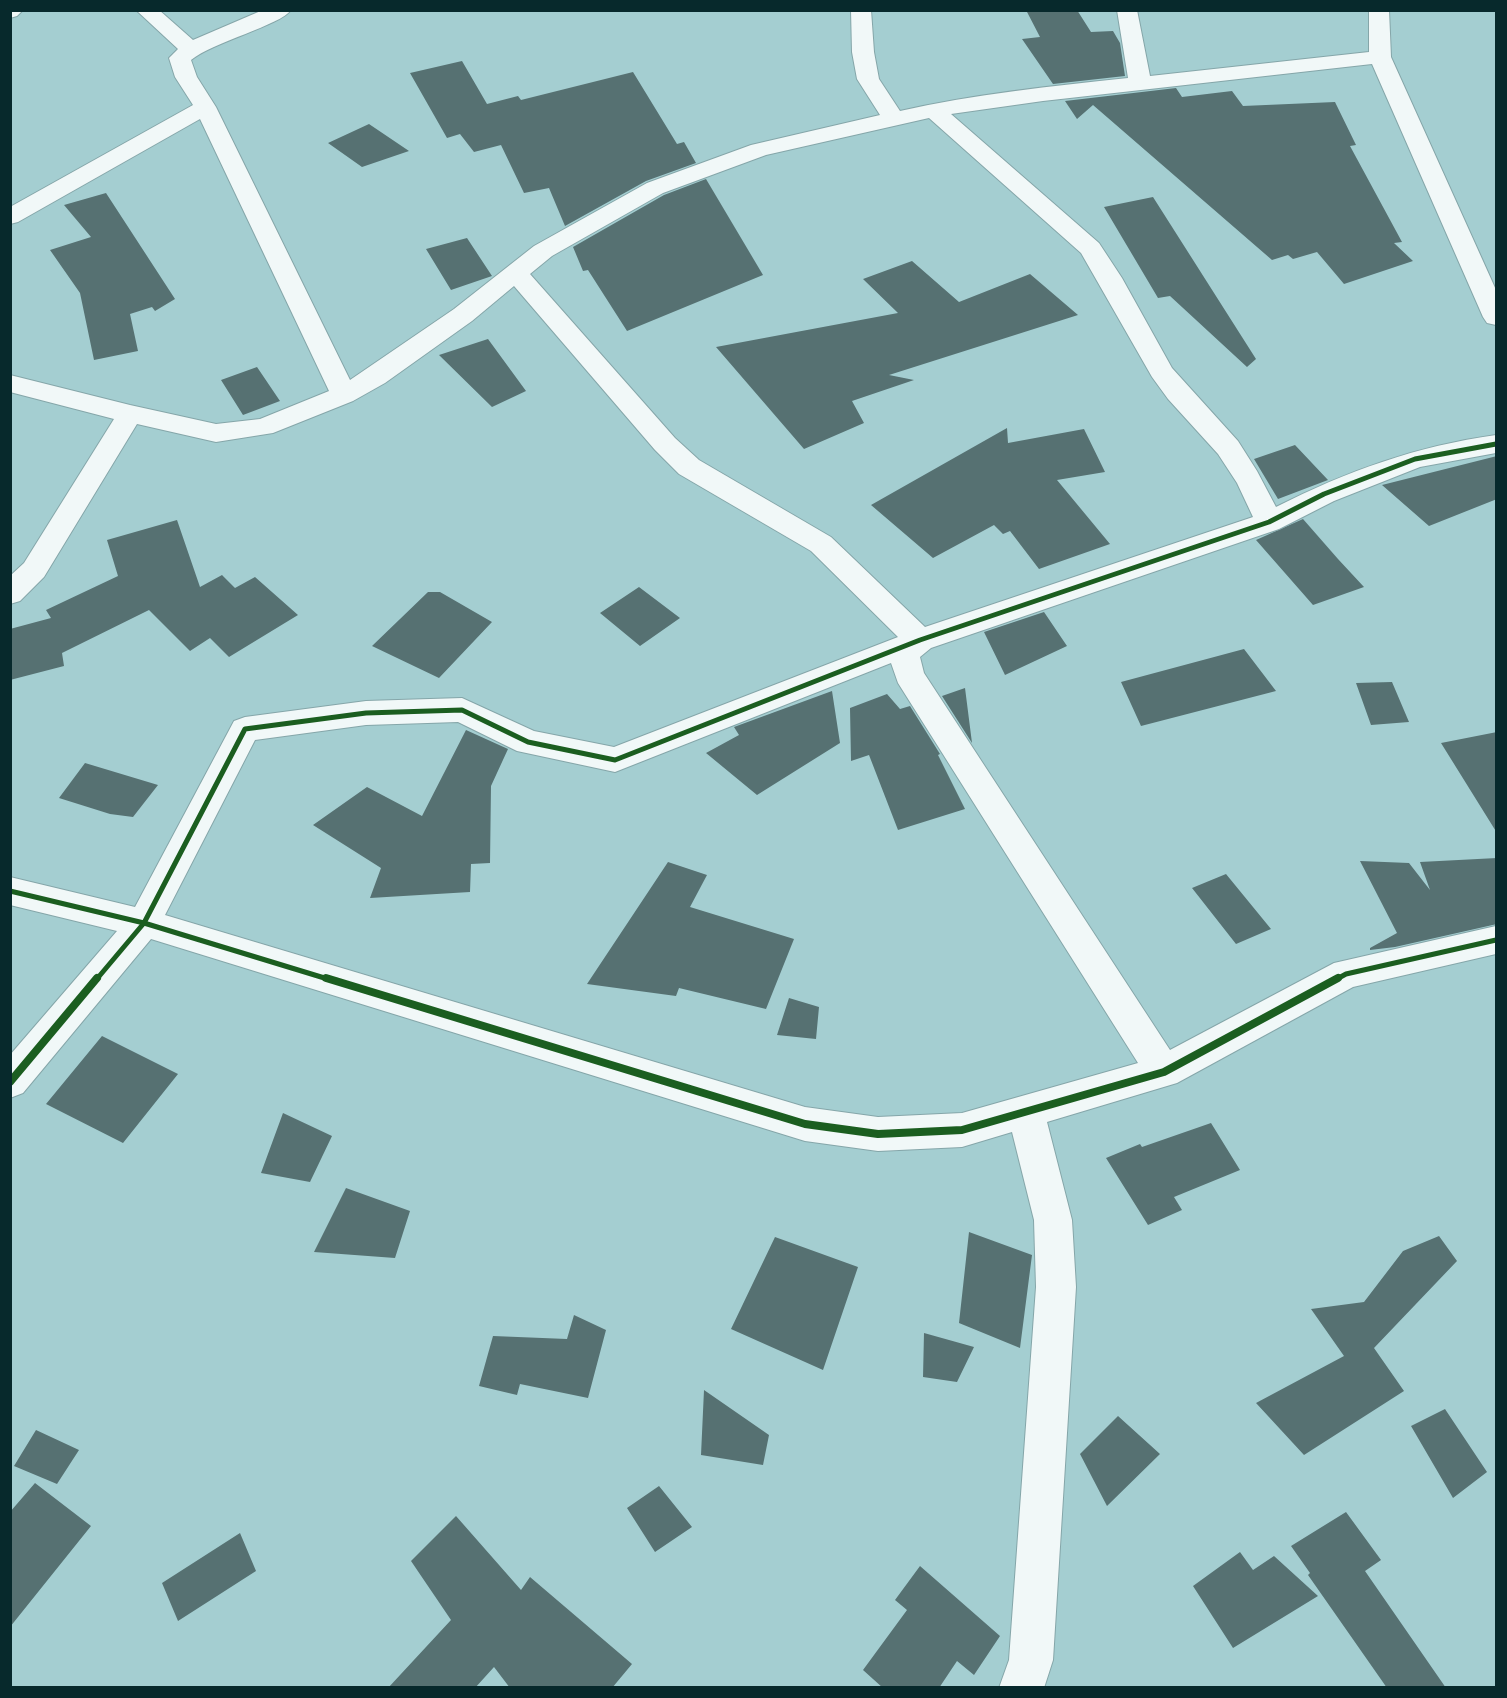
<!DOCTYPE html>
<style>
body{margin:0}
#map{position:relative;width:1507px;height:1698px;overflow:hidden;background:#a4ced1;font-family:Commissioner,sans-serif}
canvas{display:block}
.frame{position:absolute;inset:0;border:12px solid #07292c;pointer-events:none}
</style>
<div id="map">
<canvas width="1507" height="1698"></canvas>
<div class="frame"></div>
</div>
<script>
const context = document.querySelector('canvas').getContext('2d');
context.lineJoin = 'round';
function fillPath(path, color) { context.fillStyle = color; context.fill(path, 'evenodd'); }
function strokePath(path, color, width, dash) { context.strokeStyle = color; context.lineWidth = width; context.lineCap = dash ? 'butt' : 'round'; context.setLineDash(dash || []); context.stroke(path); }
const building = new Path2D(`
 M1026 10H1077L1091 32 1113 31 1120 43 1125 76 1053 84 1022 39 1040 37Z
 M462 61 487 104 518 96 521 100 633 72 677 144 684 142 696 163 646 181 565 226 549 188 524 193 501 145 474 152 460 134 447 138 410 73Z
 M1176 88 1182 97 1232 91 1243 106 1335 102 1356 145 1350 146 1402 242 1394 243 1413 261 1344 284 1317 252 1293 259 1288 255 1272 260 1093 105 1077 119 1065 101Z
 M369 124 409 151 362 167 328 143Z
 M706 179 763 275 627 331 588 270 583 271 573 247 664 195Z
 M106 193 175 299 155 311 152 307 130 314 138 351 94 360 80 293 50 250 91 237 64 205Z
 M1153 197 1256 359 1247 367 1170 296 1158 298 1104 207Z
 M467 238 492 276 451 290 426 249Z
 M912 261 959 302 1030 274 1078 315 889 375 914 380 852 401 864 423 804 449 716 347 898 313 863 279Z
 M488 339 526 391 492 407 439 355Z
 M257 367 280 401 243 415 221 380Z
 M1007 428 1008 443 1084 429 1105 472 1057 480 1110 544 1039 569 1010 531 1003 534 994 525 933 558 871 505Z
 M1295 445 1328 480 1278 499 1254 459Z
 M1497 456V499L1429 526 1382 485Z
 M1303 519 1338 559 1364 587 1313 605 1256 540Z
 M177 520 200 587 222 575 235 588 255 577 298 615 229 657 210 638 190 651 149 610 62 653 64 666 10 680V629L51 618 46 610 118 576 107 540Z
 M639 587 680 618 640 646 600 613Z
 M428 592H440L492 622 439 678 372 646Z
 M1044 612 1067 646 1005 675 984 632Z
 M1244 649 1276 691 1141 726 1121 682Z
 M1392 682 1409 722 1371 725 1356 683Z
 M965 688 972 743 942 696Z
 M832 691 840 743 757 795 706 753 739 735 734 727Z
 M887 694 900 709 910 706 940 754 938 755 965 809 898 830 869 755 851 761 850 708Z
 M466 730 508 749 491 786 490 863 471 864 470 892 370 898 381 868 313 825 367 787 422 816Z
 M1497 732V833L1441 743Z
 M85 763 158 785 133 817 110 814 59 798Z
 M1497 858V924L1395 947 1370 950V948L1397 933 1360 861 1409 863 1430 890 1420 862Z
 M668 862 707 875 690 907 794 939 766 1009 679 988 676 996 587 984Z
 M1226 874 1271 929 1236 944 1192 888Z
 M789 998 819 1007 816 1039 777 1035Z
 M102 1036 178 1074 123 1143 46 1104Z
 M283 1113 332 1136 310 1182 261 1173Z
 M1211 1123 1240 1170 1174 1197 1182 1210 1148 1225 1106 1158 1140 1144 1142 1147Z
 M346 1188 410 1211 395 1258 314 1252Z
 M969 1232 1032 1255 1020 1348 959 1323Z
 M1439 1236 1457 1261 1374 1348 1404 1391 1304 1455 1256 1403 1344 1356 1311 1309 1364 1302 1403 1251Z
 M775 1237 858 1267 823 1370 731 1329Z
 M574 1315 606 1330 588 1398 520 1384 517 1395 479 1386 493 1336 567 1339Z
 M924 1333 974 1347 957 1382 923 1377Z
 M704 1390 769 1435 763 1465 701 1455Z
 M1445 1409 1487 1472 1453 1498 1411 1426Z
 M1118 1416 1160 1454 1107 1506 1080 1454Z
 M36 1430 79 1450 57 1484 14 1466Z
 M35 1483 91 1526 10 1627V1512Z
 M659 1486 692 1527 655 1552 627 1508Z
 M1346 1512 1381 1560 1365 1571 1446 1688H1387L1308 1575 1310 1573 1291 1546Z
 M456 1516 521 1590 530 1577 632 1664 612 1688H510L494 1667 475 1688H388L451 1620 411 1561Z
 M240 1533 256 1571 178 1621 162 1583Z
 M1240 1552 1253 1570 1274 1556 1318 1596 1233 1648 1193 1586Z
 M920 1566 1000 1636 974 1675 957 1661 939 1688H883L863 1670 907 1610 895 1600Z`);
const minor = new Path2D(`
 M10 10H23L17 16 10 18Z
 M136 10H159L193 40 263 10H291C281 25 213 42 191 60L197 77 216 107 350 380 454 309 534 246 647 183 751 145 880 115 857 79 852 52 851 10H871L874 52 879 79 900 111C975 94 1052 86 1128 78L1117 10H1137L1150 76 1369 52V10H1389L1391 57 1496 290V325L1487 323 1483 317 1372 64 1043 101 951 114 1099 243 1122 278 1172 368 1238 441 1257 471 1276 507C1347 471 1417 446 1496 435V453L1420 467 1334 501 1279 529 931 648 920 657 924 673 1170 1050 1334 963 1496 926V954L1353 987 1177 1083 1047 1122 1072 1220 1076 1287 1053 1660 1044 1688H999L1009 1660 1036 1287 1034 1220 1012 1132 962 1147 878 1151 805 1141 151 939 23 1093 10 1098V1055L117 931 10 905V877L135 907 234 721 245 717 366 701 462 698 534 731 614 747 898 637 811 551 679 474 655 450 514 286 472 321 385 383 353 401 273 433 216 442 137 424 44 577 20 601 10 604V576L24 563 114 419 10 392V375L130 405 216 424 260 419 329 391 200 119 18 222 10 224V207L193 105 175 77 169 58 178 49ZM929 118 1081 253 1152 377 1168 399 1218 454 1237 483 1253 517 925 627 831 537 699 460 675 438 530 274 552 256 663 193 766 155ZM891 663 898 683 1138 1063 962 1113 878 1117 805 1107 165 915 255 740 366 725 458 722 517 751 615 772Z`);
const cyclewayFar1 = new Path2D(`
 M10 891 144 923 331 980
 M96 980 144 923 245 729 366 713 462 710 528 742 615 760 920 640 1269 522 1324 494 1415 459 1496 444
 M1335 980 1346 974 1496 940`);
const cycleway = new Path2D(`
 M326 978 805 1124 878 1134 962 1130 1164 1072 1338 978
 M10 1082 97 978`);
fillPath(building, '#567172');
strokePath(minor, '#85a6a9', 2);
fillPath(minor, '#f1f8f8');
strokePath(cyclewayFar1, '#1b5e20', 5);
strokePath(cycleway, '#1b5e20', 8);
</script>
